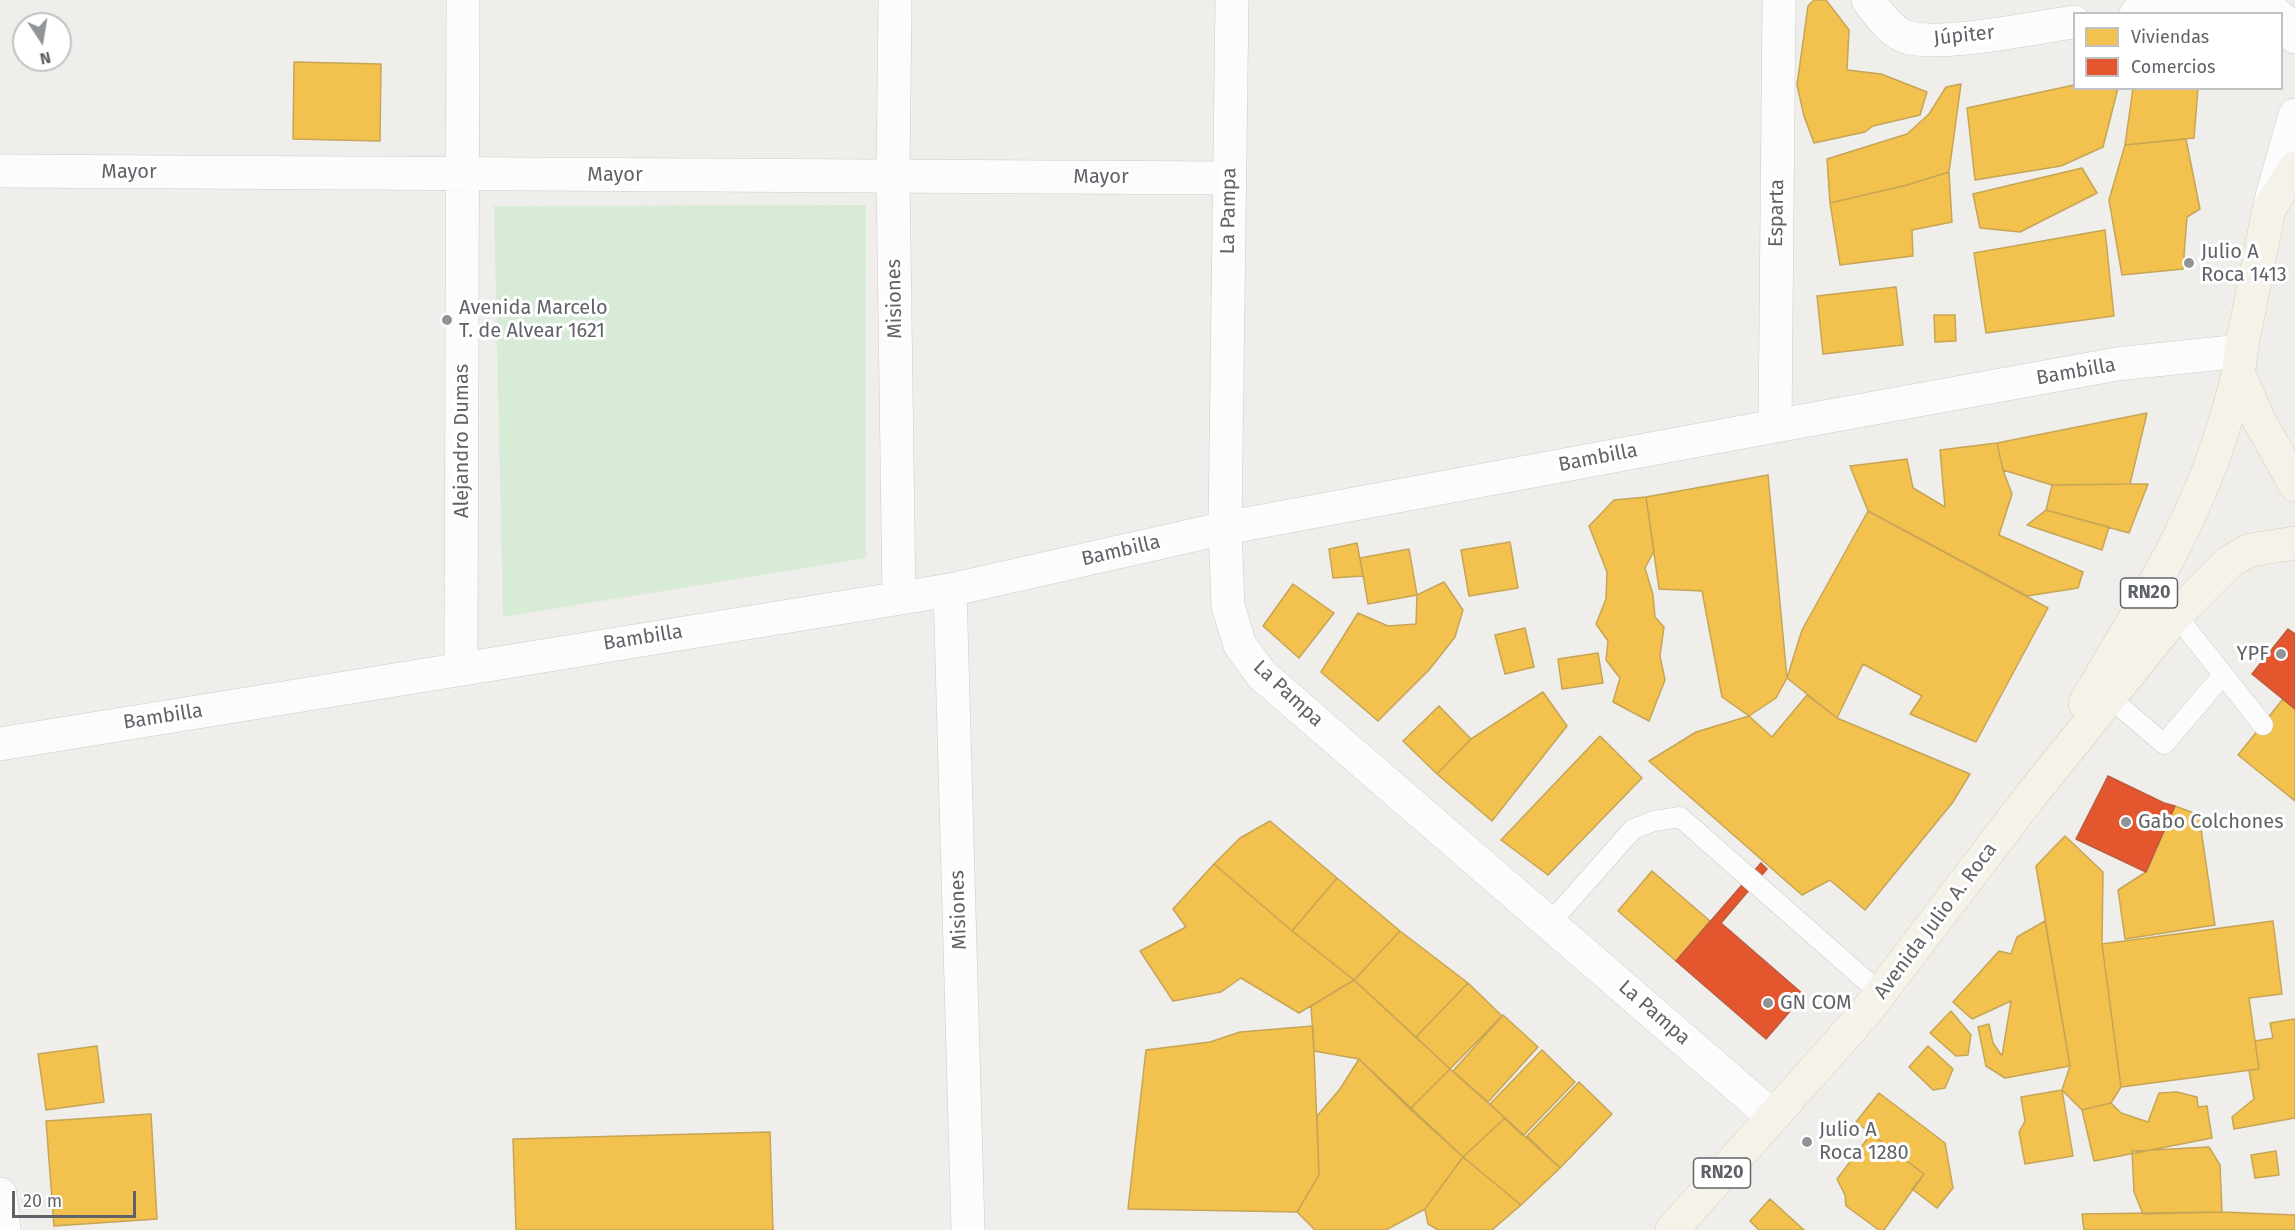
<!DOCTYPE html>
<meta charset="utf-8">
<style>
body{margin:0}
#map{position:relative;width:2295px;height:1230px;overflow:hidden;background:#efeeea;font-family:"Fira Sans",sans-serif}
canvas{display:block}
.legend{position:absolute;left:2073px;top:12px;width:210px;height:78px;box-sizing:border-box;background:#fff;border:2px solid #bfc1c3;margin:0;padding:8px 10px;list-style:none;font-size:18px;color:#5f6368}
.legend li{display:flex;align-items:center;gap:12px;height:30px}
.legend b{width:30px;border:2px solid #bfc1c3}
.north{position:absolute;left:12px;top:12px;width:60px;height:60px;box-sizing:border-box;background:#fff;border:2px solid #bfc1c3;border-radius:50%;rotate:168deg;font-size:16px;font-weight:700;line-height:24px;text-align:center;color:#5f6368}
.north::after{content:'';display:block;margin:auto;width:21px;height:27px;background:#919496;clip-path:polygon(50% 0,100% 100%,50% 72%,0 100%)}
.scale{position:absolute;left:12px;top:1191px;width:124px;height:27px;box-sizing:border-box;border:3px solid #5f6368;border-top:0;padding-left:8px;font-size:18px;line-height:21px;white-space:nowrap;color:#5f6368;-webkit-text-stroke:4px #fff;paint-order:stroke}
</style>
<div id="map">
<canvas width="2295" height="1230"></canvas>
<ul class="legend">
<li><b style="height:16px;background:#f2c14e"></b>Viviendas</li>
<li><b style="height:16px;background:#e4572e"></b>Comercios</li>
</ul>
<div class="north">N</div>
<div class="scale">20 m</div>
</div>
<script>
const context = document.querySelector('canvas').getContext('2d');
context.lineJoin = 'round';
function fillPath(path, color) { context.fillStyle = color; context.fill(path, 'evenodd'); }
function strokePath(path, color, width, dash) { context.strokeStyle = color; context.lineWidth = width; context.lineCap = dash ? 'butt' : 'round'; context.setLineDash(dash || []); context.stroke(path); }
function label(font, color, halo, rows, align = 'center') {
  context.font = font + ' "Fira Sans",sans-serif'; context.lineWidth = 6; context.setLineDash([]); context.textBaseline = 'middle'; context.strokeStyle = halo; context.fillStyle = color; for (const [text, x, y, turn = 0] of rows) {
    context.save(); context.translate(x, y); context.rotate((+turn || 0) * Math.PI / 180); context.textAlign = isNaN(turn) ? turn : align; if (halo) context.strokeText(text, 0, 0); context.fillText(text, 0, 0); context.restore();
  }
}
const green = new Path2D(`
 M866 205V558L503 617 494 206Z`);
const homes = new Path2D(`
 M1814 0H1826L1849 30 1847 70 1881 74 1927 92 1920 115 1873 126 1865 132 1814 143 1804 116 1797 85 1808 6Z
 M294 62 381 64 380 141 293 139Z
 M1961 84 1949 172 1907 185 1830 203 1827 159 1907 134 1929 114 1946 87Z
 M2074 85V88H2118L2103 147 2061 166 1975 180 1967 108Z
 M2133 88H2198L2194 138 2125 145Z
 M2186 139 2200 209 2187 217 2183 269 2122 275 2109 200 2125 145Z
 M2082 168 2097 193 2020 232 1980 228 1973 194Z
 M1949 172 1952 222 1912 230 1913 256 1840 265 1830 203 1907 185Z
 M2105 230 2114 316 1986 333 1974 253Z
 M1896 287 1903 345 1823 354 1817 296Z
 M1934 315H1955L1956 341 1935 342Z
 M2147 413 2130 484 2052 485 2003 470 1997 443Z
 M1997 443 2003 470 2012 494 1999 535 2083 572 2078 588 2027 596 1868 511 1850 466 1907 459 1913 488 1945 507 1940 450Z
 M1768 475 1787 678 1776 698 1749 716 1722 697 1702 591 1659 589 1646 497Z
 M2130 484H2148L2129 533 2046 510 2052 485Z
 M1646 497 1654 551 1645 568 1653 595 1655 617 1664 627 1660 656 1665 680 1649 721 1613 702 1620 678 1606 660 1608 641 1596 624 1606 599 1607 572 1589 526 1614 500Z
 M2046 510 2109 527 2102 550 2027 525Z
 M1868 511 2048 608 1976 742 1910 714 1922 696 1863 664 1837 718 1787 678 1802 630Z
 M1510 542 1518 588 1469 596 1461 550Z
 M1357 543 1363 576 1333 578 1329 549Z
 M1409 549 1417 595 1368 604 1360 558Z
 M1444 582 1463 610 1455 637 1429 670 1378 721 1321 672 1358 613 1388 626 1416 624 1417 595Z
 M1293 584 1334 613 1299 658 1263 626Z
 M1525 628 1534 667 1505 674 1495 635Z
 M1598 653 1603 683 1562 689 1558 659Z
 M1543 692 1567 726 1492 821 1437 774 1471 739Z
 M1807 695 1837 718 1970 774 1953 802 1865 910 1830 880 1802 895 1649 761 1696 732 1749 716 1772 737Z
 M2283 699 2295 709V801L2238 755Z
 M1439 706 1471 739 1437 774 1403 741Z
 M1600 736 1642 778 1548 875 1501 840Z
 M2175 806 2199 815 2215 925 2125 939 2118 890 2146 872Z
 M1270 821 1337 878 1292 931 1214 864 1240 838Z
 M2065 836 2103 872 2102 944 2121 1087 2111 1103 2082 1110 2062 1090 2070 1066 2036 866Z
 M1214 864 1292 931 1354 980 1299 1013 1241 978 1221 992 1173 1001 1140 951 1186 927 1173 909Z
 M1652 871 1710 921 1676 961 1618 911Z
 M1337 878 1400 931 1354 980 1292 931Z
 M2045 921 2070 1066 2005 1078 1986 1066 1978 1027 1989 1024 1993 1043 2002 1056 2011 1001 1972 1019 1953 1002 1999 951 2011 954 2017 937Z
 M2273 921 2282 994 2249 998 2259 1069 2121 1087 2102 944Z
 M1400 931 1468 983 1416 1037 1354 980Z
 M1354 980 1450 1069 1410 1109 1359 1059 1314 1051 1311 1006Z
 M1468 983 1502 1016 1450 1069 1416 1037Z
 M1951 1011 1971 1035 1968 1055 1956 1056 1930 1033Z
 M1503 1015 1538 1047 1488 1102 1453 1071Z
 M2295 1019V1118L2234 1129 2232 1117 2254 1099 2249 1070 2259 1069 2255 1041 2273 1038 2270 1023Z
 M1313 1026 1319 1175 1297 1212 1128 1209 1146 1050 1210 1042 1240 1032Z
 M97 1046 104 1102 46 1110 38 1054Z
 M1928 1046 1953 1069 1945 1088 1933 1090 1909 1067Z
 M1542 1050 1575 1082 1523 1136 1490 1104Z
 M1359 1059 1463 1157 1425 1209 1386 1230H1315L1297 1212 1319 1175 1317 1116 1340 1089Z
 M1450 1069 1505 1118 1463 1157 1410 1109Z
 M1579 1082 1612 1114 1560 1168 1527 1136Z
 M2062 1090 2073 1156 2025 1164 2019 1132 2025 1121 2021 1097Z
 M2177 1092 2197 1097 2198 1107 2207 1106 2212 1138 2094 1161 2082 1110 2111 1103 2121 1113 2148 1122 2159 1093Z
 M1879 1093 1945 1143 1953 1188 1937 1208 1912 1189 1924 1174 1856 1122Z
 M151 1114 157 1219 54 1226 46 1121Z
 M1505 1118 1560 1168 1521 1205 1463 1157Z
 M770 1132 773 1230H516L513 1139Z
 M1871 1134 1924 1174 1884 1230H1879L1846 1206 1845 1195 1837 1179Z
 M2209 1147 2220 1165 2222 1212 2143 1214 2134 1192 2132 1151Z
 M2276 1151 2279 1175 2255 1178 2251 1155Z
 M1463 1157 1521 1205 1492 1230H1438L1428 1224 1425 1209Z
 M1770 1199 1804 1230H1759L1750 1221Z
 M2222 1212 2295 1215V1230H2084L2082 1214Z`);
const shops = new Path2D(`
 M2288 629 2295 634V709L2252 674Z
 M2108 776 2164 803 2175 806 2146 872 2076 839Z
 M1761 863 1767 869 1721 923 1804 995 1766 1039 1676 961Z`);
const service = new Path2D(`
 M2176 615 2263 725
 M2110 698 2164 744 2223 675
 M1550 923 1633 829 1654 821 1680 817 1880 993`);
const minor = new Path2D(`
 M895 0 893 176 899 598
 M1232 0 1225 528 1228 606 1240 645 1262 675 1772 1116
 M1868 0C1877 12 1889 30 1904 36 1934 49 2038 27 2074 22
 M2242 0 2270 9 2276 14
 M2136 14 2233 0
 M2282 19 2295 37
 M0 171 1229 178
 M1775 426 1779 0
 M950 590 968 1230
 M461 667 463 0
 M0 744 950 590 1225 528 1775 426 2117 364 2241 351
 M0 1194 4 1230`);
const secondary = new Path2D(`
 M2271 200 2295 115`);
const primary = new Path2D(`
 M2239 374 2259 420 2295 485
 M2085 703C2138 613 2195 524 2225 422 2232 398 2239 376 2241 351L2269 209 2295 168
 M1672 1230 1865 1013 2029 798 2176 615 2229 562 2250 550 2295 543`);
const markers = [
 [2189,263,6,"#919496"],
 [447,320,6,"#919496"],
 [2281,654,6,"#919496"],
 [2126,822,6,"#919496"],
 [1768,1003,6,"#919496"],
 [1807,1142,6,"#919496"]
];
const shields = [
 [2149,593,57],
 [1722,1173,57]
];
const shieldNames = [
 ["RN20",2149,593],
 ["RN20",1722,1173]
];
const streetNames = [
 ["Júpiter",1964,36,-6],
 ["Mayor",129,172],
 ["Mayor",615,175],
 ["Mayor",1101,177],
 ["La Pampa",1229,211,-89],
 ["Esparta",1777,213,-89],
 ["Misiones",895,299,-91],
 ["Bambilla",2076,372,-10],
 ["Alejandro Dumas",462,441,-90],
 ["Bambilla",1598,458,-11],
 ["Bambilla",1121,551,-13],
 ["Bambilla",643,638,-9],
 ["La Pampa",1288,694,43],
 ["Bambilla",163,717,-9],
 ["Misiones",959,910,-92],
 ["Avenida Julio A. Roca",1936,921,-53],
 ["La Pampa",1654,1013,41]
];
const poiNames = [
 ["Julio A",2201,252],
 ["Roca 1413",2201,275],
 ["Avenida Marcelo",459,308],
 ["T. de Alvear 1621",459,331],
 ["YPF",2269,654,"right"],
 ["Gabo Colchones",2138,822],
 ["GN COM",1780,1003],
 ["Julio A",1819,1130],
 ["Roca 1280",1819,1153]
];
fillPath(green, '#d8ebd6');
fillPath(homes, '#f2c14e');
strokePath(homes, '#c6a556', 1.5);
fillPath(shops, '#e4572e');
strokePath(shops, '#bc5b3f', 1.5);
strokePath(service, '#cbcccc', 21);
strokePath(minor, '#cbcccc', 34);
strokePath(secondary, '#cacacb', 34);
strokePath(primary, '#d7ceb8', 34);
strokePath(service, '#fdfcfc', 20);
strokePath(minor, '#fdfcfc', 33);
strokePath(secondary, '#fdfcfc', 33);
strokePath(primary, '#f4f2e9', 33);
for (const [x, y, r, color] of markers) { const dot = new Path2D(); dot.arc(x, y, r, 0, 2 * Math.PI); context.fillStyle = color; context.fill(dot); strokePath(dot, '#fff', 2); }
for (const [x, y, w] of shields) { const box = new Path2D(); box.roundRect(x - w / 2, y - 15, w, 30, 4.5); context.fillStyle = '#fff'; context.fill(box); strokePath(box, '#5f6368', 1.5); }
label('bold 18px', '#5f6368', null, shieldNames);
label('20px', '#5f6368', '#fff', streetNames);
label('20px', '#5f6368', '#fff', poiNames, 'left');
</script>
